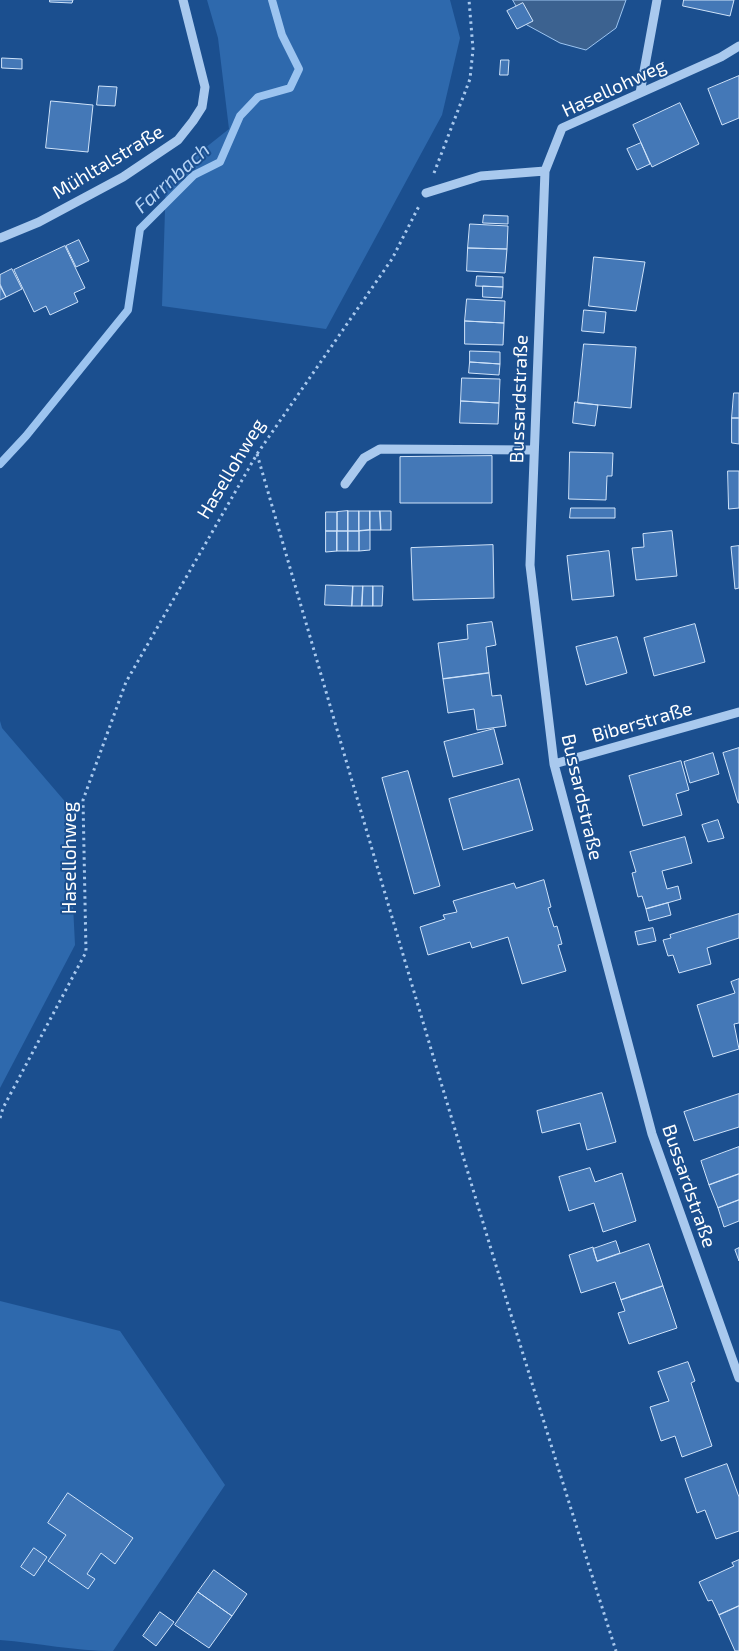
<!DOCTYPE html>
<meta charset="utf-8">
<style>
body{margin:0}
canvas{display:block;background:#1b4f8f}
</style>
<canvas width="739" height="1651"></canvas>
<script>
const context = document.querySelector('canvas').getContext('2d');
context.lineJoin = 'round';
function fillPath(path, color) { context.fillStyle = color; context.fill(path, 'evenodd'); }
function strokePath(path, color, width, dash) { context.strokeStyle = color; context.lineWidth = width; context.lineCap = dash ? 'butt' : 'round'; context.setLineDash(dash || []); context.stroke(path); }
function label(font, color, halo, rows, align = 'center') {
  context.font = font + ' "Exo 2",sans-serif'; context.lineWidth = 4; context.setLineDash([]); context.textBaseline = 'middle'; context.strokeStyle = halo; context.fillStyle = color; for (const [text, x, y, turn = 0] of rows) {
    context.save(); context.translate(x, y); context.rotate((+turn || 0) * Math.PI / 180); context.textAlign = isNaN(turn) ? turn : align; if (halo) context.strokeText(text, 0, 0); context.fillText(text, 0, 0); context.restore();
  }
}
const green = new Path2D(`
 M207 0H450L460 38 442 115 326 329 162 306 166 179 229 129 218 38Z
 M0 721 2 728 68 805 75 945 0 1088Z
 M0 1301 120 1331 225 1485 113 1651C75 1651 38 1643 0 1640Z`);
const water = new Path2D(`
 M513 0H626L616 28 586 50 560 43 527 25Z`);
const stream = new Path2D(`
 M0 464 26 436 128 310 140 229 194 175 220 162 240 116 258 97 290 88 299 69 282 35 272 0`);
const building = new Path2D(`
 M50 0H73L72 3 50 2Z
 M684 0H734L730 16 683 6Z
 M523 3 533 21 517 29 507 11Z
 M2 58 22 59V69L2 68Z
 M501 60H509L508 75H500Z
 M739 76V118L722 125 708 89Z
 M99 86 117 87 115 106 97 105Z
 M51 101 93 105 88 152 46 148Z
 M680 103 699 144 652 167 633 125Z
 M641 143 650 164 637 170 627 149Z
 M484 215 508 216V224L483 223Z
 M470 224 508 226 507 249 468 248Z
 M79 240 89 261 76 267 66 246Z
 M65 246 85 288 74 293 78 302 50 315 46 306 34 312 14 270Z
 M468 248 507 249 505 273 467 271Z
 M594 257 645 262 636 311 589 306Z
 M12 269 22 289 6 297 0 284V275Z
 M477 276 503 277V287L476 286Z
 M0 286 6 297 0 300Z
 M483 286 503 287 502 298 483 297Z
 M467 299 505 301 504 323 465 321Z
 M584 310 606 312 604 333 582 331Z
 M465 321 504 323 503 345 465 344Z
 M584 344 636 347 631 408 578 403Z
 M470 351 500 352V364L470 362Z
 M470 362 500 364 499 375 469 373Z
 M462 378 500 379 499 403 461 401Z
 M734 393H739V418H732Z
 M461 401 499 403 498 424 460 423Z
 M575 402 598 405 595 426 573 423Z
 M732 418H739V444L732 443Z
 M570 452 613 453 612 476H607L606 500 569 499Z
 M492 456V503H400V457Z
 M728 471H739V508L729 509Z
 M571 508H615V518H570Z
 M348 511H359V531H348Z
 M348 511V531H337V512Z
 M359 511H370V530L359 531Z
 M370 511H380L381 530H370Z
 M380 511H391V530H381Z
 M326 512H337V531H326Z
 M370 530V550L359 551V531Z
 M326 531H337V551L326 552Z
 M337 531H348V551H337Z
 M348 531H359V551H348Z
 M672 531 677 576 636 580 632 548 644 547 643 534Z
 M493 545 494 598 413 600 411 548Z
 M739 546V588L735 589 731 547Z
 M609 551 614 596 572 600 567 556Z
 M326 585 353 586 352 606 325 605Z
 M353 586H363L362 606H352Z
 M363 586H373V606H362Z
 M373 586H383L382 606H373Z
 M492 622 496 645 486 647 489 673 443 679 438 643 468 639 467 625Z
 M695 624 705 662 654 676 644 638Z
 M617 637 627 673 586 685 576 647Z
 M489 673 492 696 501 695 506 726 477 730 474 709 448 713 443 679Z
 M494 729 503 764 453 777 444 742Z
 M739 748V803H738L723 753Z
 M713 753 719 774 690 783 684 762Z
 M681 761 689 790 676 794 682 815 643 826 629 776Z
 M408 771 440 886 414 894 382 778Z
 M519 779 533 830 463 850 449 799Z
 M718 820 724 838 708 842 702 825Z
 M685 837 692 863 662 871 667 889 678 886 681 899 646 909 642 896 638 897 632 873 636 872 630 852Z
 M544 880 551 907 548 908 554 927 557 926 562 944 558 945 566 971 522 984 508 937 472 948 470 942 428 955 420 927 445 919 443 915 457 912 453 901 514 883 516 888Z
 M668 903 671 915 649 921 646 909Z
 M739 914V938L707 948 711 964 679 973 673 955 668 956 663 940 671 938 670 935Z
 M653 928 656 941 638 945 635 932Z
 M739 979V1023L734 1024 739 1049 713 1057 697 1005 735 993 731 982Z
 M602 1093 616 1142 587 1150 580 1123 542 1133 537 1111Z
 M739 1094V1127L694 1141 684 1112Z
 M739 1147V1174L709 1185 701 1161Z
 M590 1168 595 1182 622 1173 636 1221 603 1232 594 1203 569 1211 559 1177Z
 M739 1174V1200L718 1208 709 1185Z
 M739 1200V1221L724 1227 718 1208Z
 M616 1241 620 1253 597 1261 593 1249Z
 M649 1244 663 1286 621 1300 615 1282 581 1293 569 1255 593 1247 597 1261Z
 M739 1248V1261L735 1250Z
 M663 1286 677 1328 629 1344 618 1313 625 1311 621 1300Z
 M688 1362 695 1381 691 1383 712 1446 682 1457 675 1436 661 1441 650 1407 669 1401 658 1372Z
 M727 1464 739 1497V1531L716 1539 705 1510 697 1513 685 1479Z
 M68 1493 133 1538 115 1564 101 1553 87 1574 95 1579 88 1589 48 1561 66 1535 48 1523Z
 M34 1548 47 1557 34 1576 21 1567Z
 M739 1560V1606L719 1615 712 1600 708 1601 699 1582 734 1566 732 1563Z
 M214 1570 247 1594 232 1616 198 1592Z
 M198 1592 232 1616 209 1648 175 1625Z
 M739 1606V1651H735L719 1615Z
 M160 1612 174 1622 156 1646 143 1636Z`);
const path = new Path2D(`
 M434 173 470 79 473 49 469 0
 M257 454C373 854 489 1254 616 1651
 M0 1118 3 1108 86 952 83 800 126 682 257 454 392 259 419 206`);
const minor = new Path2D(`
 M739 46 721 57 562 128 545 171 530 565 554 764 652 1134 739 1378
 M640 93 657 0
 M426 193 481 176 545 171
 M0 238 39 222 123 177 178 140 193 121 202 107 205 87 183 0
 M345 484 364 458 380 449 534 450
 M554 764 739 712`);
const streetNames = [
 ["Hasellohweg",614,88,-25],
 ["Mühltalstraße",108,162,-31],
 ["Bussardstraße",519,399,-88],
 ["Hasellohweg",231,469,-59],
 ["Biberstraße",642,722,-16],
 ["Bussardstraße",582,797,77],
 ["Hasellohweg",70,858,-90],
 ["Bussardstraße",689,1186,71]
];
const waterNames = [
 ["Farrnbach",172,178,-42]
];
fillPath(green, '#2e69ad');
fillPath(water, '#3c6290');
strokePath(water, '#9cc4f0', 1);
strokePath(stream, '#9cc4f0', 8);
fillPath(building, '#4478b7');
strokePath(building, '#cfe3fa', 1);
strokePath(path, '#a9c9ee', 3, [2.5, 4]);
strokePath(minor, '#a9c9ee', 9);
label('19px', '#fff', '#1b4f8f', streetNames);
label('italic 20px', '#b5d3f5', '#1b4f8f', waterNames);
</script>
